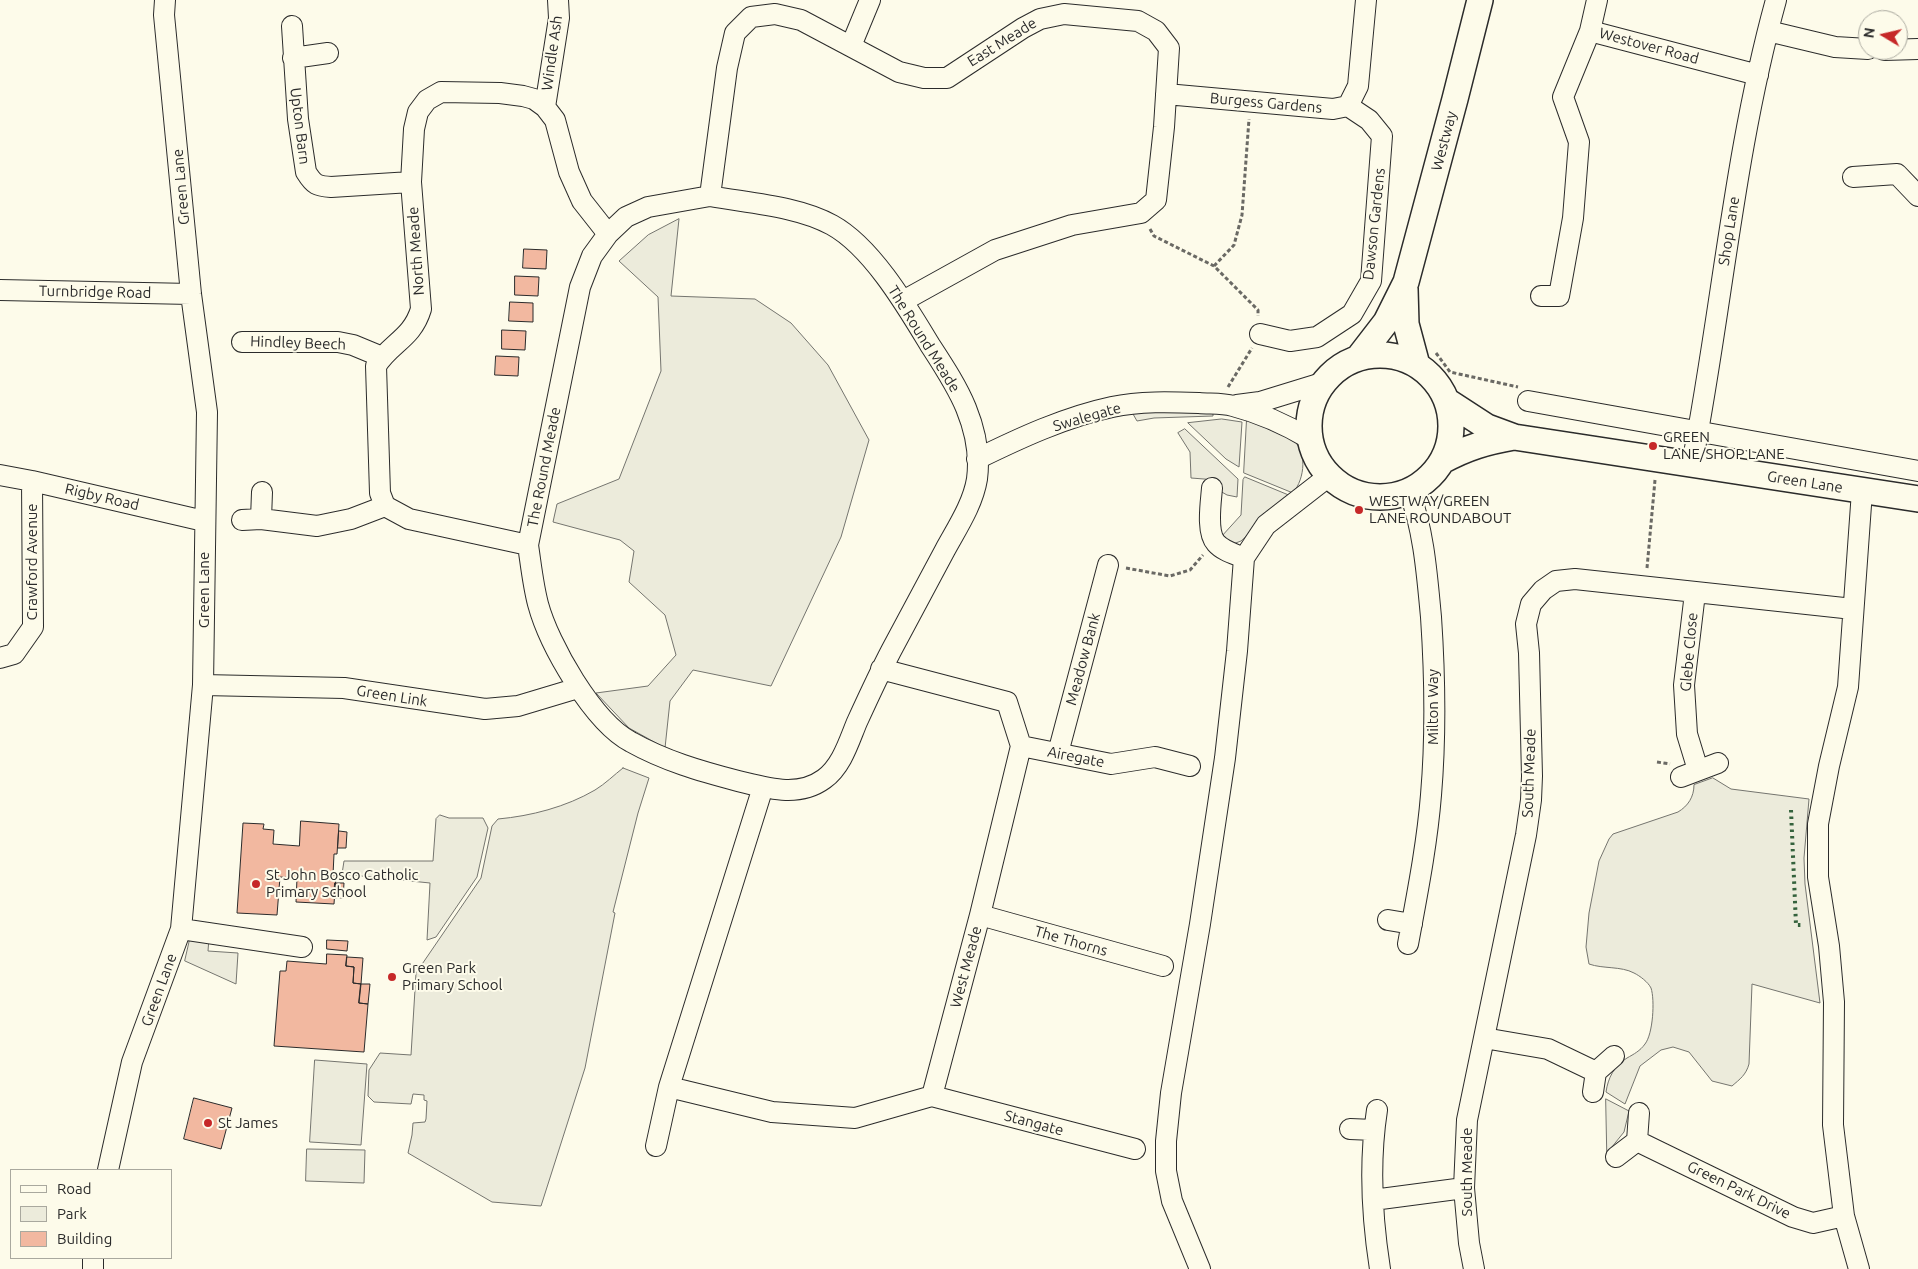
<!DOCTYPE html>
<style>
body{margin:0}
#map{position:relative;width:1918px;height:1269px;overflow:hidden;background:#fdfbea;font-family:Ubuntu,sans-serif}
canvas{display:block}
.legend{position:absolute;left:10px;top:1169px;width:162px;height:90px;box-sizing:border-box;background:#fdfbea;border:1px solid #a9a89e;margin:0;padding:6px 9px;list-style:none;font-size:15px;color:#2b2b2b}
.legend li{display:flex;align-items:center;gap:10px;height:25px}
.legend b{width:25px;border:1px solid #a9a89e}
.north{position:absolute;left:1858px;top:10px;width:50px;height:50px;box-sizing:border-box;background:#fdfbea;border:1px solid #a9a89e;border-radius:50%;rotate:279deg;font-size:14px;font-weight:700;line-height:20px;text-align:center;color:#2b2b2b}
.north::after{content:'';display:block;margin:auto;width:18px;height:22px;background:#c62828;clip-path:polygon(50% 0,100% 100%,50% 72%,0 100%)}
</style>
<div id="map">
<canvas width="1918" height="1269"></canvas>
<ul class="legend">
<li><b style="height:6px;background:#fdfbea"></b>Road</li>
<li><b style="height:14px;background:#ecebdb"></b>Park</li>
<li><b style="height:14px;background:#f2b8a0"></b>Building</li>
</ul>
<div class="north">N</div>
</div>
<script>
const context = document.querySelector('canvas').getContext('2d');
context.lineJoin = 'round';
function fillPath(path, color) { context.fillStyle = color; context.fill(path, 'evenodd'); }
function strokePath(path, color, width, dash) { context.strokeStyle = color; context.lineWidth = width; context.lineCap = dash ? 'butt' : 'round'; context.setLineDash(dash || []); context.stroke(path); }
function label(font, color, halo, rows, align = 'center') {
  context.font = font + ' Ubuntu,sans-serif'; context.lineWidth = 4; context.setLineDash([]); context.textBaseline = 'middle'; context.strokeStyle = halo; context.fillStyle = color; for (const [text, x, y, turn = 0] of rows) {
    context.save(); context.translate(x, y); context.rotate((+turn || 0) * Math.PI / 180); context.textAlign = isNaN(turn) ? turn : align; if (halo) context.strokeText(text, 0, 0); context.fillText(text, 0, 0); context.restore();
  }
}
const green = new Path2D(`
 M679 219 671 296 755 299 791 323 828 365 869 440 841 537 771 686 693 670 670 701 665 748 629 728 596 693 648 686 676 655 665 615 629 582 634 551 620 540 553 522 557 504 619 479 661 371 658 297 619 261 648 235Z
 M1152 411 1213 413V416L1154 418 1137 421 1133 414Z
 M1247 418C1259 423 1282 431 1291 438 1308 451 1305 478 1293 493L1244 473Z
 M1222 419 1242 422 1239 467 1226 459 1188 423Z
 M1185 429 1238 479 1237 497 1227 495 1220 491 1217 480 1191 478 1190 452 1178 433Z
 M1245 477 1291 496 1241 541 1233 544 1221 537 1241 515 1243 480Z
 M623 768 649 778 638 813 613 912 615 913 585 1068 541 1206 492 1202 408 1153 412 1135 413 1123 425 1122 426 1119 427 1101 424 1100V1095L413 1094 411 1104 374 1102 368 1096 369 1070 380 1053 411 1055 416 973 481 878 492 826 498 819C531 816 566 807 595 790 605 784 614 775 623 768Z
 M1713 778 1731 789 1809 799 1804 858 1805 884 1820 1003 1752 984 1749 1064C1746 1075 1740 1079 1732 1086L1712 1081 1689 1052 1673 1047 1661 1050 1640 1066 1625 1104 1606 1092C1608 1078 1614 1066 1627 1058 1634 1054 1640 1051 1645 1044 1653 1034 1655 1000 1651 988 1648 982 1640 976 1634 973 1621 966 1603 969 1589 964L1586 947 1589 913 1599 861 1609 839 1613 834 1678 812C1688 806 1694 797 1694 785Z
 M440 815 449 818H483L488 828 477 877 436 937 427 940 430 883 342 874 344 861H433L436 819Z
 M191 935 209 938 208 951 238 953 236 984 185 961Z
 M315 1060 367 1064 361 1145 310 1142Z
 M1606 1099 1629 1111 1624 1132 1607 1153Z
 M307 1149 365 1150 364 1183 306 1181Z`);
const building = new Path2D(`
 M524 249 547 250 546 269 523 268Z
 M515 276 539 277 538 296 515 295Z
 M510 302 533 303V322L509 321Z
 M502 330 526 331 525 350 502 349Z
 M496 356 519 357 518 376 495 375Z
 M301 821 339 824 337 854H334L333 875 336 876 334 904 296 902 297 878 280 877 277 915 237 913 243 823 264 824 263 829 274 830 273 844 299 846Z
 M339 831 347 832 346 848H338Z
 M335 883H344L343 898H334Z
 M327 940 348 941 347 951 327 949Z
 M327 954 347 955 346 966 354 967 353 983 361 984 359 1003 368 1004 364 1052 274 1046 280 971H286L287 961 326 964Z
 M347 957 363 958 361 984 353 983 354 967 346 966Z
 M361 984H370L368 1004 359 1003Z
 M194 1098 232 1108 221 1149 184 1139Z`);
const path = new Path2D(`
 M1150 229 1154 236 1214 266 1258 310V316
 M1214 266 1234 245 1242 215 1249 119
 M1436 353 1450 372 1518 387
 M1228 387 1252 348
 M1126 568 1170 576 1190 570 1203 555
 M1647 568 1655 480
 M1657 762 1670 764`);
const minor = new Path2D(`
 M292 26 298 119 306 172C314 185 317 186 331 187L411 182
 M1590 31 1597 0
 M1768 31 1835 47 1868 49
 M851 46 870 0
 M1884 50 1918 49
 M293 58 328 53
 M1166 94 1333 109 1348 106 1358 86 1366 0
 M545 107 559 18 558 0
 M1853 177 1897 174 1918 196
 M710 196C748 203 798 206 832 225 872 247 907 307 930 345 943 365 957 386 966 408 975 430 980 456 977 479 973 504 957 528 945 550 927 584 909 618 891 651 879 674 868 698 857 722 849 741 842 766 824 779 798 798 767 788 738 781 700 771 665 761 631 742 593 722 549 645 538 604 533 585 531 565 528 545L580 287 592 256 608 234 626 217 648 207Z
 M710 196 727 68 735 33 751 17 775 14 801 20 899 72 924 78H947L1023 28 1040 19 1064 14 1138 21 1156 31 1169 48 1164 127 1156 200 1141 213 1072 225 995 250 903 301
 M0 290 191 294
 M1541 296H1559L1573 218 1579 142 1563 97 1590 31 1758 75
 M1260 334 1290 341 1317 337 1352 314 1371 281 1382 136 1369 120 1348 106
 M242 342H338L353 345 382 357
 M1528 401 1918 471
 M1237 405 1260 402 1325 382
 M977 459C1020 438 1065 417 1112 407 1140 401 1170 402 1199 403 1210 404 1222 403 1233 406 1260 413 1285 424 1310 439
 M1692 464C1722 309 1734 152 1776 0
 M0 475 32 481 204 521
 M1212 488C1211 502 1206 532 1216 543 1223 551 1235 554 1244 558
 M261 519 262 492
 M242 520 261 519 317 526 351 519 385 506
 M528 545 409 519 385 506 380 493 376 366C390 343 412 339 421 309L411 182 414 129 418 112 427 100 441 92 500 93 523 96 534 99 545 107 555 120 569 172 582 201 608 234
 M1695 593 1684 685 1687 734 1698 770
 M0 658 14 654 33 627 32 481
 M881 669 1007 702 1021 746 980 915 932 1096
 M203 685 344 688 485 709 518 706 578 688
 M1021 746 1111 764 1155 757 1190 766
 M1058 753 1108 565
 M1681 777 1718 763
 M980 915 1163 966
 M1388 920 1412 924
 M181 929 302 947
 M1408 944C1417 895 1427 845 1431 795 1436 736 1435 676 1431 617 1427 575 1424 531 1409 491
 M1484 1038 1548 1049 1596 1072
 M669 1087 772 1112 855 1118 932 1096
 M1593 1092 1596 1072 1614 1056
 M932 1096 1135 1149
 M1377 1110C1369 1162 1372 1218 1380 1269
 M1350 1129 1374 1130
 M1637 1141 1793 1217 1813 1223 1844 1216
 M656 1146 669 1087 763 787
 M1616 1157 1637 1141 1639 1113
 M108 1170 132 1062 181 929 203 685 207 412 191 294 164 15 165 0
 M1373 1200 1464 1188
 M93 1269V1258
 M1200 1269 1172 1201 1166 1171V1141L1171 1093 1200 924 1225 758 1237 651 1244 558 1266 525 1329 476
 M1474 1269 1469 1243 1464 1188 1467 1120 1526 835 1531 800 1532 776 1529 653 1526 624 1531 604 1543 590 1556 581 1575 579 1853 609
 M1859 1269 1844 1216 1833 1125 1834 1002 1829 946 1818 877V824L1829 766 1848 687 1862 491`);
const major = new Path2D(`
 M1405 289 1406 324 1417 365
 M1309 426a71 71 0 1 1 142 0a71 71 0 1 1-142 0Z
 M1359 357 1386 322 1406 282 1455 99 1480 0
 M1447 401 1487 427 1514 437 1918 499
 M1442 461C1468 447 1486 442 1514 437`);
const hedge = new Path2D(`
 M1791 810 1796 925H1803`);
const markers = [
 [1653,446,5,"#c62828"],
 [1359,510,5,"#c62828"],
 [256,884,5,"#c62828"],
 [392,977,5,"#c62828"],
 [208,1123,5,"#c62828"]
];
const streetNames = [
 ["East Meade",1002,42,-32],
 ["Westover Road",1649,46,15],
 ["Windle Ash",552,53,-82],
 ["Burgess Gardens",1266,103,5],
 ["Upton Barn",300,126,83],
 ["Westway",1444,141,-75],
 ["Green Lane",181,187,-95],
 ["Dawson Gardens",1374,224,-84],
 ["Shop Lane",1729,231,-81],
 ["North Meade",416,251,-94],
 ["Turnbridge Road",95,292,1],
 ["The Round Meade",924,339,58],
 ["Hindley Beech",298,343,2],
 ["Swalegate",1087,417,-16],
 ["The Round Meade",544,467,-79],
 ["Green Lane",1805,482,9],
 ["Rigby Road",102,497,13],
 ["Crawford Avenue",32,562,-90],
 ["Green Lane",204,590,-90],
 ["Glebe Close",1689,652,-85],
 ["Meadow Bank",1083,659,-75],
 ["Green Link",392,696,9],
 ["Milton Way",1433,707,-90],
 ["Airegate",1076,757,11],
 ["South Meade",1529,773,-88],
 ["The Thorns",1071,941,16],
 ["West Meade",966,967,-75],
 ["Green Lane",159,990,-70],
 ["Stangate",1034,1123,15],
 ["South Meade",1467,1172,-90],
 ["Green Park Drive",1739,1190,26]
];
const poiNames = [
 ["GREEN",1663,437],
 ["LANE/SHOP LANE",1663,454],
 ["WESTWAY/GREEN",1369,501],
 ["LANE ROUNDABOUT",1369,518],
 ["St John Bosco Catholic",266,875],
 ["Primary School",266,892],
 ["Green Park",402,968],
 ["Primary School",402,985],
 ["St James",218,1123]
];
fillPath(green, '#ecebdb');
strokePath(green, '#74746e', 1);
fillPath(building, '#f2b8a0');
strokePath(building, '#2b2b2b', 1);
strokePath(minor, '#2b2b2b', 22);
strokePath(major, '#2b2b2b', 28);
strokePath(path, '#6a6964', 3, [4, 2.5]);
strokePath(minor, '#fdfbea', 20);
strokePath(major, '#fdfbea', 25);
strokePath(hedge, '#34623c', 4, [2.5, 4]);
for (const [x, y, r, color] of markers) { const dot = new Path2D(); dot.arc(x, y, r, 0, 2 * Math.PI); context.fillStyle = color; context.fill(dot); strokePath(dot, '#fdfbea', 2); }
label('15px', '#2b2b2b', '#fdfbea', streetNames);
label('15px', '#2b2b2b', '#fdfbea', poiNames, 'left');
</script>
